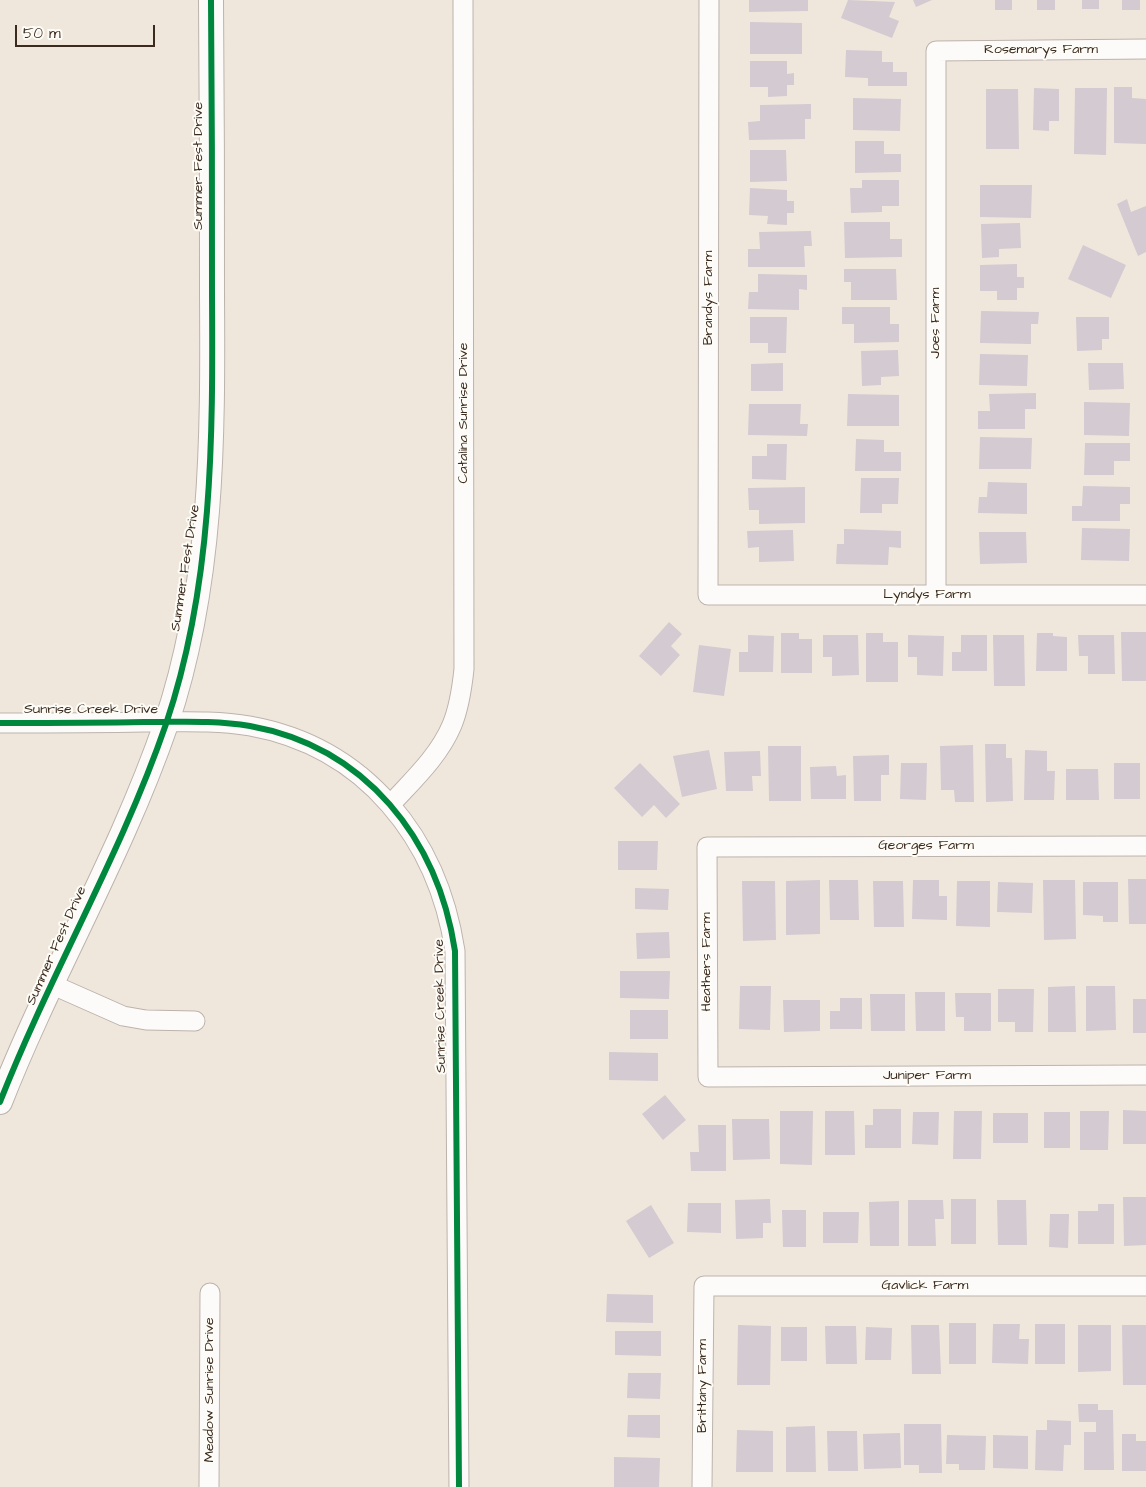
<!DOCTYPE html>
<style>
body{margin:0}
#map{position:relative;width:1146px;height:1487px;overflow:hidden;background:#f0e7dc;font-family:"Architects Daughter",sans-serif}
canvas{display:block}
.scale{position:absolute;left:15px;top:25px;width:140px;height:22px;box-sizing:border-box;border:2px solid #3b2a1e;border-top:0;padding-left:6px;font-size:15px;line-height:18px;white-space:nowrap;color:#3b2a1e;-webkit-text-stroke:4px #fdfcf7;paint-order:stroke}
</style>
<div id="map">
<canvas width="1146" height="1487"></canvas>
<div class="scale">50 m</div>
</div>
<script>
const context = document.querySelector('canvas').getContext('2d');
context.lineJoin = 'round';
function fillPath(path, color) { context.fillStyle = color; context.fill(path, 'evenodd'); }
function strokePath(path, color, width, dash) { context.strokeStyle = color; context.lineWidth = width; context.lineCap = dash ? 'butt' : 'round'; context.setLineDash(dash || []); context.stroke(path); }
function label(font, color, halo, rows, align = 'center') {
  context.font = font + ' "Architects Daughter",sans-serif'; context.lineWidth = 4; context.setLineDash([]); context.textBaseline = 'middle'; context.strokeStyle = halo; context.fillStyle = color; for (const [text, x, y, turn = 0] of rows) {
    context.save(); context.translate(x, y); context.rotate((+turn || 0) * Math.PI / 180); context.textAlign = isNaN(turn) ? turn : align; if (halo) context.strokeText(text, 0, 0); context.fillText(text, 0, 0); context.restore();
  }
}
const building = new Path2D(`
 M749 0H808V11L749 12Z
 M848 0 895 2 889 17 899 21 892 38 841 18Z
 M913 0H932L916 7Z
 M995 0H1012V10H995Z
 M1037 0H1055V10H1037Z
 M1082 0H1099V9H1082Z
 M1122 0H1140V10H1122Z
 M750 22 802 23V54H750Z
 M846 50 882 51V62H893V72H907V86H868V78L845 77Z
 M750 61H787V74L794 73V85H787V96L768 97V87H750Z
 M1114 87H1132V98L1146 99V144L1114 143Z
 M1034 88 1059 89V121H1049V131L1033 130Z
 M1075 88H1107L1106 155 1074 154Z
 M986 89H1018L1019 149H986Z
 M853 98 901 99 900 131 853 130Z
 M811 104V119H805V139L749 140 748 122 760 121V105Z
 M855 141H884V154H901V172L855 173Z
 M750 150H786L787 181 750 182Z
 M862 180H899V206H882V212L851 213 850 188H862Z
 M980 185H1032L1031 218 980 217Z
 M750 188 787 190V201H794V213H787V225L767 224 768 216 749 215Z
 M1127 199 1131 212 1146 206V252L1138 256 1117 204Z
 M844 222H890V239H902V257L845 258Z
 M1020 223 1021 248 999 249V257L982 258 981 224Z
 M811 231 812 246H804L805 267H748V249H760L759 232Z
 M1083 245 1126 265 1111 298 1068 279Z
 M1017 264V277H1024V288H1017V300H997V291H980V265Z
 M844 269H896L897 300H851V282H844Z
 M758 274 807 275V290L799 289V310L748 309 749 292H758Z
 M842 307H890V324H899V342L854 343V324H842Z
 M981 311 1039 312 1038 324H1031V344L980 343Z
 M750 317H787L786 353H768V343H750Z
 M1076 317H1109V339H1102V350L1077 351Z
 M898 350 899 376 881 377V385L862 386 861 351Z
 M980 354 1028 355 1027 386 979 385Z
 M783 363V391H751V364Z
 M1088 363H1123L1124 389 1089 390Z
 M1036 393V409H1025V429H978V411H990L989 394Z
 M848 394 899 395V426H847Z
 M1084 402 1130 403 1129 436 1084 435Z
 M749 404H801L800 424H808L807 436 748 435Z
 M980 437 1032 438 1031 469H979Z
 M856 439 884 440V452H901V471H855Z
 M1085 443H1130V461H1114V475H1084Z
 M767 444H787L786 480 752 479V456H767Z
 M861 478H899L898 504H882V513H860Z
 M988 482 1027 483V514L978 513 979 497H987Z
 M1083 486 1130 487V504H1120V521H1072V506H1082Z
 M805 487V523L759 524V510H749L748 488Z
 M1082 528 1130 529 1129 561 1081 560Z
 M844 529 901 531V548L889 547 888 565 836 564 837 544H844Z
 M793 530 794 561 759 562V547L748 548 747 531Z
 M979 532H1026L1027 563 980 564Z
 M669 622 682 634 671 646 680 655 661 676 639 656Z
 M1121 632H1146V681H1122Z
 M781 633H799V639H812V673H781Z
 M866 633H883V642H898V682H866Z
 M1037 633H1053V636L1067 637V671H1036Z
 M748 635 774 636 773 672H739V652H748Z
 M823 635H858L859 675 832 676V657H823Z
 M908 635 944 636 943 676 917 675V657H908Z
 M961 635H987V671H952V652H961Z
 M993 635H1024L1025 686H994Z
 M1078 635H1114L1115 674H1088V656H1079Z
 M699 645 731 649 724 696 693 692Z
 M985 744H1006V758H1012L1013 801 986 802Z
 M973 745 974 802H955L954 790H941L940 746Z
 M768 746H801V801H769Z
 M709 750 717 789 682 797 673 756Z
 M1025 750 1047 751V771H1055L1054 800H1024Z
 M760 751 761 776H752L753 791H726L724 752Z
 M889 755V775H881V801H854L853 756Z
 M640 763 680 804 666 818 654 805 642 817 614 788Z
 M901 763H927L926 800 900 799Z
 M1114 763H1140V799H1114Z
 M836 766 837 776 846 775V799H811L810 767Z
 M1066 769H1098L1099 800H1066Z
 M618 841H658L657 870H618Z
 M1128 879H1146V924H1129Z
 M820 880V934L786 935V881Z
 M829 880H858L859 920H830Z
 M913 880H939V896H947V920L912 919Z
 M1043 880H1075L1076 939 1044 940Z
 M742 881H775L776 940 743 941Z
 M873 881H903L904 927H874Z
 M957 881H990V927L956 926Z
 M998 882 1033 883 1032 913 997 912Z
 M1083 882H1118V922H1103V916L1083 915Z
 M635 888 669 889 668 910 635 909Z
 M669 932 670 958 637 959 636 933Z
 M620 971H670L669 999 620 998Z
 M740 986H771L770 1030 739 1029Z
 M1075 986 1076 1032H1048V987Z
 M1086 986H1115L1116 1030 1086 1031Z
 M998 989H1034L1033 1032H1015V1022H998Z
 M915 992H945V1031H916Z
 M955 993H991V1031H964V1017H956Z
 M870 994H905V1031H871Z
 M840 998H862V1029H830V1011H840Z
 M1133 999H1146V1033H1133Z
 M783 1000H820V1031L784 1032Z
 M630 1010H668V1039H630Z
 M609 1052 658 1053V1081L609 1080Z
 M665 1095 686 1120 663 1140 642 1114Z
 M873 1109H901V1148H865V1125H873Z
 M1123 1110 1146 1111V1144H1123Z
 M780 1111H813L812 1165 780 1164Z
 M825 1111H854L855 1155H825Z
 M954 1111H982L981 1159H953Z
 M1080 1111H1109L1108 1150H1080Z
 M913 1112H939L938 1145 912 1144Z
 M1044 1112H1070V1148H1044Z
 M993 1113H1028V1143H993Z
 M732 1119H769L770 1159 733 1160Z
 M698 1125H726V1171H691L690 1152H699Z
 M1123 1197H1146V1245L1124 1246Z
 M770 1199 771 1223H763V1238L736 1239 735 1200Z
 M951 1199H976V1244H951Z
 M908 1200H943L944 1219H935L936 1246H908Z
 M997 1200H1026L1027 1245H998Z
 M899 1201V1246H870L869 1202Z
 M688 1203H721V1233L687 1232Z
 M1098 1204H1114V1244H1078V1211H1098Z
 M651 1205 674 1243 649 1258 626 1221Z
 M782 1210H806V1247H783Z
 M823 1212H859L858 1243H823Z
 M1050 1214H1069L1068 1248 1049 1247Z
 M607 1294 653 1295V1323L606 1322Z
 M949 1323H976V1364H949Z
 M993 1324H1020L1019 1339H1029L1028 1364 992 1363Z
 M1035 1324H1065V1364H1035Z
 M738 1325 771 1326 770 1385H737Z
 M911 1325H939L941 1374H912Z
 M1078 1325H1111V1371L1078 1372Z
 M1122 1325H1146V1385H1123Z
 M825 1326H856L857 1364H826Z
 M781 1327H807V1361H781Z
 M866 1327 892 1328 891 1360H865Z
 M615 1331H661V1356L615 1355Z
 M628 1373H661L660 1399 627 1398Z
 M1078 1404H1098V1410H1113L1114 1470H1084V1432H1096V1422H1079Z
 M628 1415H660V1438L627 1437Z
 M1047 1420 1071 1421V1445H1064L1063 1471 1035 1470 1036 1430H1047Z
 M904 1424H941L942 1473H919V1465H904Z
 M815 1426 816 1472H786V1427Z
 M737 1430 773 1431V1472H736Z
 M827 1431H857L858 1471H828Z
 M900 1433 901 1468 864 1469 863 1434Z
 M1122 1434H1136V1441H1146V1471H1122Z
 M947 1435 986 1436 985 1470H959V1464H946Z
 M993 1435 1028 1436V1469L993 1468Z
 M614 1457 660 1458 659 1487H614Z`);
const minor = new Path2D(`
 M709 0 708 595H1146
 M936 595V51L1146 49
 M0 723C48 723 96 723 144 722 179 722 215 720 250 726 366 747 438 839 455 951L459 1487
 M391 804C413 780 439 756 452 725 459 708 462 688 464 669L463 0
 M1146 846 707 847 708 1077 1146 1075
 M53 985 123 1016 146 1020 195 1021
 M209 1487 210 1293
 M702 1487 704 1286H1146`);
const tertiary = new Path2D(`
 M0 1102C50 974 121 855 166 724 213 585 213 438 212 293 212 195 212 98 211 0`);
const cycleway = new Path2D(`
 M0 723C48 723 96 723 144 722 179 722 215 720 250 726 366 747 438 839 455 951L459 1487
 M0 1102C50 974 121 855 166 724 213 585 213 438 212 293 212 195 212 98 211 0`);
const streetNames = [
 ["Rosemarys Farm",1041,50],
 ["Summer Fest Drive",199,166,-90],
 ["Brandys Farm",709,298,-90],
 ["Joes Farm",936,323,-90],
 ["Catalina Sunrise Drive",464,413,-90],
 ["Summer Fest Drive",186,568,-81],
 ["Lyndys Farm",927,595],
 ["Sunrise Creek Drive",91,710],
 ["Georges Farm",926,846],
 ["Summer Fest Drive",57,946,-66],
 ["Heathers Farm",707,962,-90],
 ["Sunrise Creek Drive",441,1006,-91],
 ["Juniper Farm",927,1076],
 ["Gavlick Farm",925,1286],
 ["Brittany Farm",703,1386,-90],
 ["Meadow Sunrise Drive",210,1390,-90]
];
fillPath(building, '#d3cad2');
strokePath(minor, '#bbb3ac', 21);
strokePath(tertiary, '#bbb3ac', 26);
strokePath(minor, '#fdfbfa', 19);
strokePath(tertiary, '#fdfbfa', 24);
strokePath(cycleway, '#00873e', 6);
label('14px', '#3b2a1e', '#fdfcf7', streetNames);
</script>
